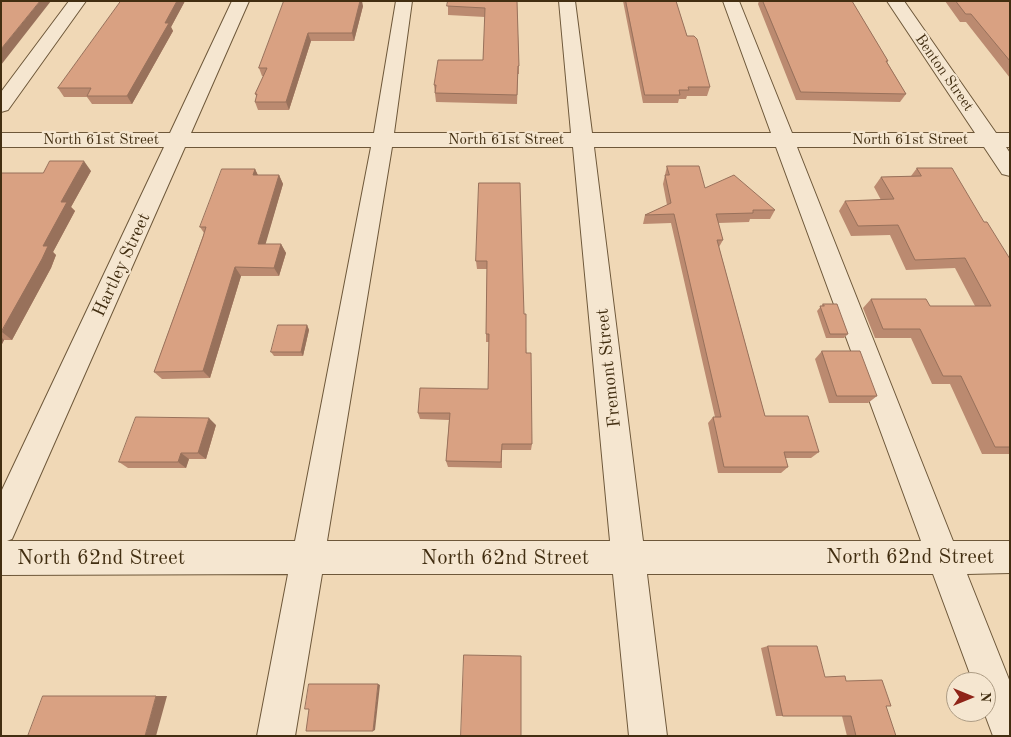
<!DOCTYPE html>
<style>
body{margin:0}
#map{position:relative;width:1011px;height:737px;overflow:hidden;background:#f0d8b6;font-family:"Old Standard TT",serif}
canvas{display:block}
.frame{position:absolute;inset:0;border:2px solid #422e11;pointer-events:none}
.north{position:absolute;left:946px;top:672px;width:50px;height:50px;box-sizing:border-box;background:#f5e6d0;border:1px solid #ad9c84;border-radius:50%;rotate:90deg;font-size:14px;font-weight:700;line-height:20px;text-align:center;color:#422e11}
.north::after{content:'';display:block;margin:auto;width:18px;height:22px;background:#8f2418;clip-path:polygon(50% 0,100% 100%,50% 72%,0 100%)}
</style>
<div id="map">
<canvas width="1011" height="737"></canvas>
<div class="frame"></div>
<div class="north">N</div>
</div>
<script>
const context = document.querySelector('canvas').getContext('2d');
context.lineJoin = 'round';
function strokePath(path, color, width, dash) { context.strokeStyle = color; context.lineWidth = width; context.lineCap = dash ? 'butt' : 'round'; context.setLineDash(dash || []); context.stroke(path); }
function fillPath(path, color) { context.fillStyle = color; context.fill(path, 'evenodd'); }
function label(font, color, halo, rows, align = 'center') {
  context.font = font + ' "Old Standard TT",serif'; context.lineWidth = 4.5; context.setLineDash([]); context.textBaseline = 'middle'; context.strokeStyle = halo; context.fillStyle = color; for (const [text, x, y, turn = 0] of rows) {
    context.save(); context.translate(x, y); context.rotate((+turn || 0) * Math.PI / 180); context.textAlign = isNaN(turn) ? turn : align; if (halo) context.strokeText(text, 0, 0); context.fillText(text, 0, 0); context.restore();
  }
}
const minor = new Path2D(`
 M69 1H86L8 110 1 112V92Z
 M232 1H249L191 133H374L396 1H412L394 133H571L559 1H575L592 133H771L723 1H739L792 133H975L887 1H904L996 133H1010V147H1006L1010 153V176L1002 174 984 147H797L953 541H1010V573L967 574 1010 682V736H993L984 712H986V682H973L933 574H647L667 736H629L613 574H322L295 736H257L288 574 1 575V492L164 147H1V133H170ZM185 147H371L295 541H7L12 539ZM392 147H573L610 541H327ZM594 147H776L921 541H643Z`);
const wall = new Path2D(`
 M121 1H185L171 27 173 31 132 104H92L87 97H64L58 88Z
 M284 1 363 6 354 41H311L289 110H258L255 102 257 97 255 94 264 76H262L259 68Z
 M440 1H517L519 66V74H518L517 104 436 102 434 85 483 60 485 17 448 15V2H440Z
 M623 1H676L687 36 710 87 707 96H687L686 99H679L678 103H643Z
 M759 1H852L888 61 887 62 906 94 900 102 796 100 758 4Z
 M945 1H1010V78L966 22H960Z
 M667 166 705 188 775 210 770 219H750L749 222 718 223 723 240 719 247 765 416 819 452 811 458H785L788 467 781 473H718L708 423 713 417H715L671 223 643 224 645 215 667 205 663 184Z
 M917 168 984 222 1010 259V454H982L950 384H932L911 338H875L863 308 871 299 930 306H975L955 268 906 270 890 235 851 236 839 211 845 201 881 200 874 187 881 177 911 176Z
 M255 169 258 175H279L283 184 265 244H281L286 253 279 276H241L210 378 162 379 154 372 204 233 200 227Z
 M91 171 71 207 75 211 53 252 56 255 51 268 12 340H4L1 346V173H43Z
 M479 183 524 314 532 444 531 450H502V468L448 467 446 461 449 420 420 419 418 413 488 389 489 342H486V334L487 269H477L476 261Z
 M823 304 848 334 844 338H826L817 311Z
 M307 325 309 330 303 356H274L271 352Z
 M822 351 877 396 868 403H829L815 359Z
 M216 425 206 459H189L186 468H128L119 462Z
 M768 646 825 677 846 681 896 736H847L842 716H776L761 648Z`);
const shadedWall = new Path2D(`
 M40 1H51L1 65V49Z
 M177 1H185L171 27 173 31 132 104 127 96 165 23Z
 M360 1H362L363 6 354 41 352 33Z
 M308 33 311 41 289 110 286 102Z
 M84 161 91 171 71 207 75 211 53 252 56 255 51 268 12 340 2 332 43 246 61 202Z
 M255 169 259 178 253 175Z
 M279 175 283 184 263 253 258 244Z
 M281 244 286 253 279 276 274 268Z
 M235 267 241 276 210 378 203 371Z
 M307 325 309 330 303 356 301 352Z
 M1 337 4 340 1 346Z
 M209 418 216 425 206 459 198 453Z
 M181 453 189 459 186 468 178 462Z
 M378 684 380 685 375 730 373 731Z
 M156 696H167L156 736H145Z`);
const building = new Path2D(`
 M1 1H40L1 49Z
 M121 1H177L165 23H169L127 96H87L91 88H58Z
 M284 1H360L352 33H308L286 102H255L257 94H255L267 68H259Z
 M448 1H517L519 66H518L517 95 435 93 436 85H434L438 60H483L485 8 447 6Z
 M626 1H676L687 36H694L697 39 710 87H688L689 90H679L680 95H645Z
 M763 1H852L888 61H886L906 94 801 92Z
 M956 1H1010V61L971 14H966Z
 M50 161H84L61 202H67L43 246H48L42 259 1 332V173H43Z
 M667 166H699L705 188 734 175 775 210H753V213L716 214 723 240H717L765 416H808L819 452H784L788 467H724L713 417H721L674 214 645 215 671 203 665 175H669Z
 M917 168H952L984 222H987L1010 259V447H995L961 376H943L920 329H883L871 299H926L930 306H991L965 258 915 260 898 225 858 226 845 201 894 199 881 177 921 176Z
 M222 169H255L253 175H279L258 244H281L274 268 235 267 203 371 154 372 203 237 206 227H200Z
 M479 183H520L524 314H526V353H531L532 444H502L501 462 446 461 450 413H418L420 388 488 389 489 334H486L487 261H476Z
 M823 304H837L848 334H830L820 306H824Z
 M278 325H307L301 352H271Z
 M822 351H860L877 396H837Z
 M136 417 209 418 198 453H181L178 462H119Z
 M768 646H817L825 677 845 676 846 681 882 680 891 706H886L896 736H856L851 716H783Z
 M464 655 521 656V736H461Z
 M309 684H378L373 731H306L309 709H305Z
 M43 696H156L145 736H28Z`);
const farStreetnames = [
 ["Benton Street",944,73,55],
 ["North 61st Street",101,140],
 ["North 61st Street",506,140],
 ["North 61st Street",910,140]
];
const streetNames = [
 ["Hartley Street",122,265,-65],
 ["Fremont Street",609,368,-96]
];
const nearStreetnames = [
 ["North 62nd Street",910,557],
 ["North 62nd Street",101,558],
 ["North 62nd Street",505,558]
];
strokePath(minor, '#6e583a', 2);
fillPath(minor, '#f5e6d0');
fillPath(wall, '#bb8a70');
fillPath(shadedWall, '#98715b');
fillPath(building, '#d9a182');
strokePath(building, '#98715b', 1);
label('15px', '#422e11', '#f5e6d0', farStreetnames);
label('18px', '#422e11', '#f5e6d0', streetNames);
label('21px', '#422e11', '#f5e6d0', nearStreetnames);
</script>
